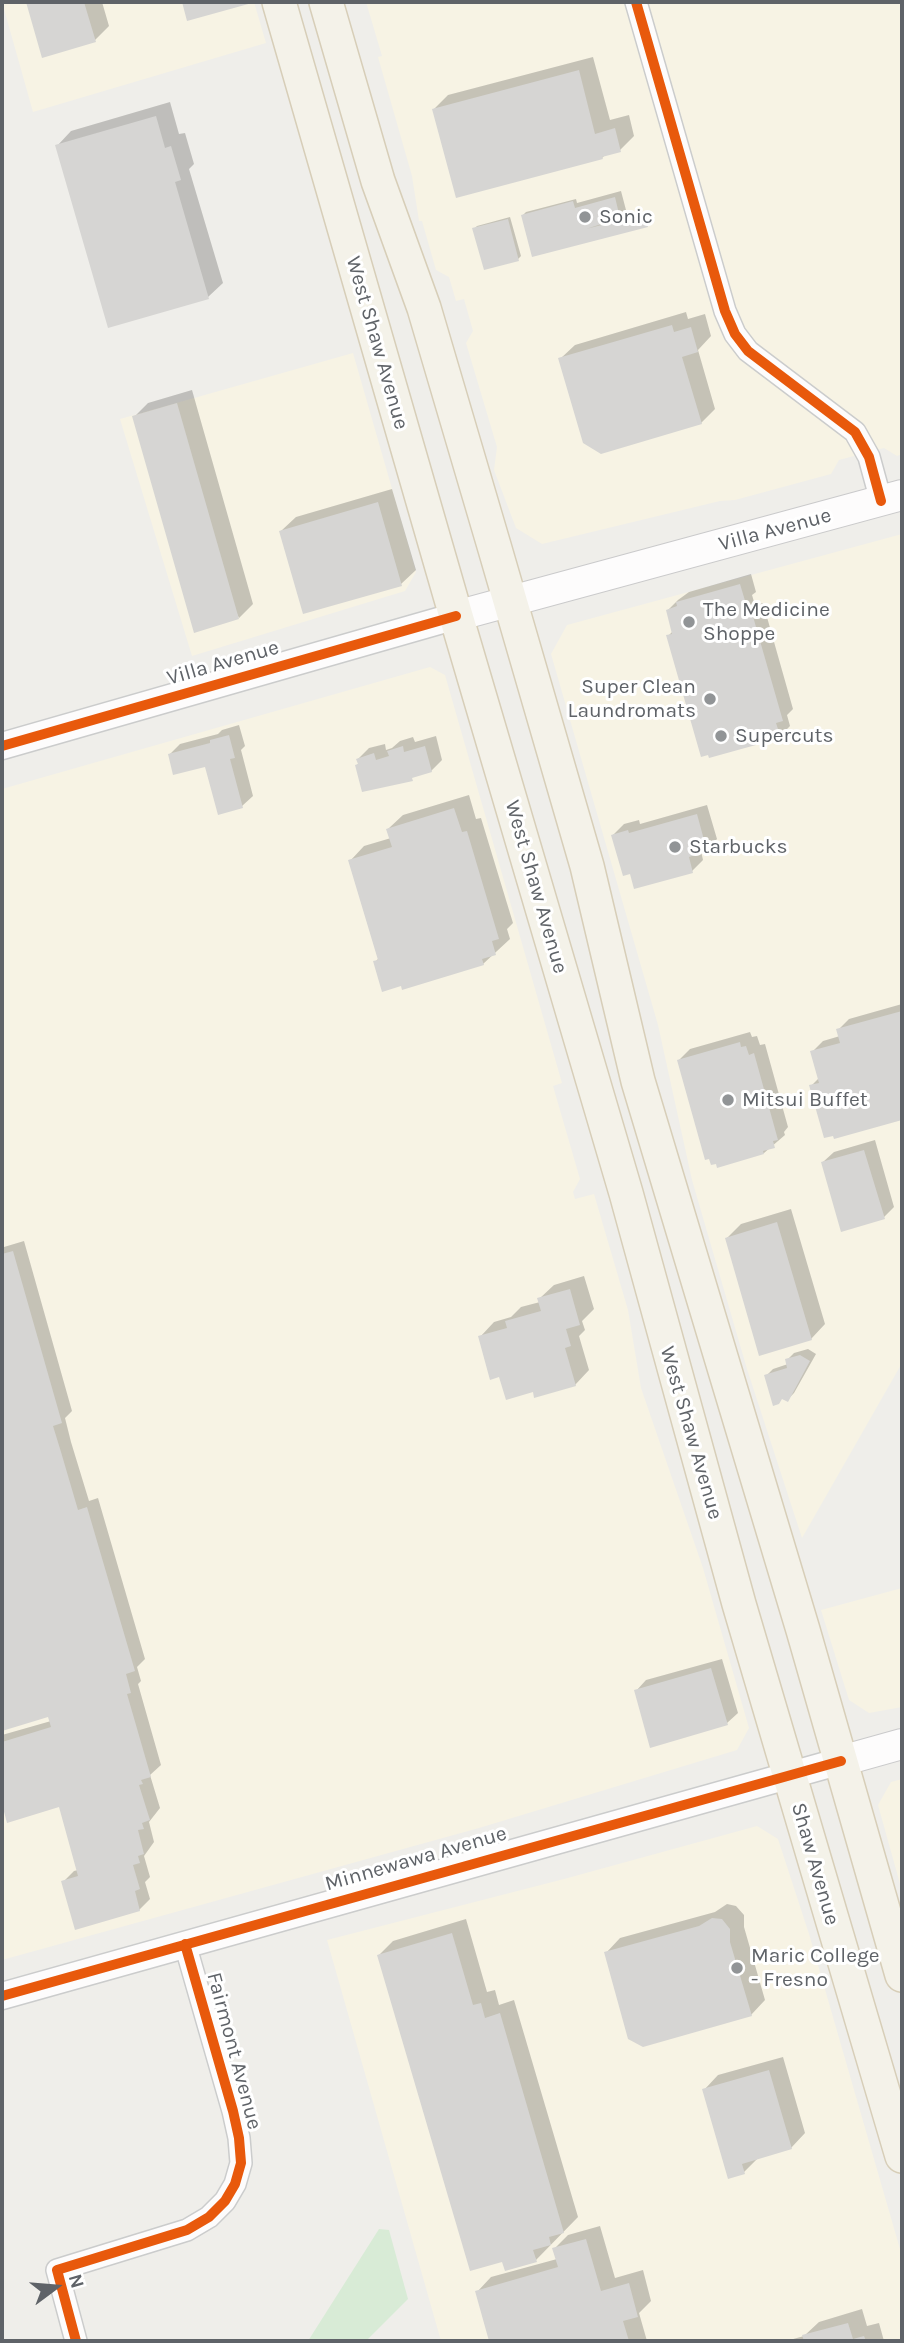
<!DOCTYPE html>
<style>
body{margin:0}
#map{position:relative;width:904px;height:2343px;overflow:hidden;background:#efeeea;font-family:Karla,sans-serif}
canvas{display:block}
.frame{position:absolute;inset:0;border:4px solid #5f6368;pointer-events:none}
.north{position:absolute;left:21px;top:2252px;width:70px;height:70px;-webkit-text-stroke:5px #fff;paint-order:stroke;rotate:74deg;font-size:19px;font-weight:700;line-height:28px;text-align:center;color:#5f6368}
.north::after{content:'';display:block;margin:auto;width:24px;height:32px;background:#5f6368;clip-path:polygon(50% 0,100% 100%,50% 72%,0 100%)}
</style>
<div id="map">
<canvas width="904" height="2343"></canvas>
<div class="frame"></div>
<div class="north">N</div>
</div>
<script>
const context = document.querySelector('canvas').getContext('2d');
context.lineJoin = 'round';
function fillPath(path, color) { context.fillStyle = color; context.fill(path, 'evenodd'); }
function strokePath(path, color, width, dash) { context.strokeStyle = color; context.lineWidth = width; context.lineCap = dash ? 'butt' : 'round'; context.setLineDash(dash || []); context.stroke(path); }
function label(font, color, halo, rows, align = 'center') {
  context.font = font + ' Karla,sans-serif'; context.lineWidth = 6; context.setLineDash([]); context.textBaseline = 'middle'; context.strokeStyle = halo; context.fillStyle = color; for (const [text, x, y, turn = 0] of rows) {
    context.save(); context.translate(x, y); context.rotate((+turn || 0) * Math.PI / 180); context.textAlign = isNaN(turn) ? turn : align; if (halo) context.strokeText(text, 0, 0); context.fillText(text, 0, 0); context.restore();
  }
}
const commercial = new Path2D(`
 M2 2H254L266 43 33 112Z
 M366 2H902V454L897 456 884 448 839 460 831 474 735 500 720 501 542 544 516 528 494 470 497 447 466 343 473 331 464 299 456 301 449 277 436 270 422 221H419L412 176 378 57 382 56Z
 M353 353 416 572 405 591 192 656 120 419Z
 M902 534V1363L802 1538 747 1369 692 1180 658 1025 551 654 567 625Z
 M430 667 445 675 562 1083 553 1086 580 1179 573 1192 575 1199 594 1194 628 1310 641 1388 703 1568 749 1728 737 1750 479 1828 2 1960V789Z
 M902 1588V1707L869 1713 849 1700 821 1610Z
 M902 1779V1891L878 1805 891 1782Z
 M757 1826 778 1839 809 1934 902 2256V2341H441L327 1940 564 1879Z`);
const green = new Path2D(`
 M379 2229 389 2230 408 2299 366 2341H308Z`);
const shadow = new Path2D(`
 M27 2H102L109 26 95 40 43 55Z
 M593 57 610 120 629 115 634 136 620 150 606 154 602 158 434 109 448 95Z
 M170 102 179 134 185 133 194 164 189 169 223 283 208 297 57 146 71 131Z
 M621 191 626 210 617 219 647 212 650 222 647 225 533 255 523 215 526 212 576 199 577 203Z
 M510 217 521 256 518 259 474 229 477 226Z
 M686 312 688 319 705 314 711 336 698 350 715 409 701 423 560 359 575 345Z
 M192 390 253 604 239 618 134 417 148 403Z
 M392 489 416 570 401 584 281 531 296 517Z
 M751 574 756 592 752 595 755 605 763 603 793 709 787 715 790 726 780 736 668 636 673 631 668 610 678 600 689 592Z
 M239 725 245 746 241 750 253 796 242 806 206 764 169 755 180 744 218 734 222 730Z
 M436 736 442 760 431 771 357 765 359 763 358 759 369 748 385 744 386 750 392 748 400 741 413 737 415 742Z
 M469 795 476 819 481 818 513 923 507 929 510 939 483 964 375 962 379 958 350 861 364 846 391 838 388 829 403 815Z
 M707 805 717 839 707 850 701 851 703 860 692 871 613 835 624 824 639 820 640 824Z
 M902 1004V1119L835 1137 811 1086 819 1078 812 1052 823 1041 840 1036 838 1030 849 1019Z
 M750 1032 752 1037 757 1036 760 1045 765 1044 788 1127 784 1132 785 1135 764 1153 718 1165 679 1060 690 1049Z
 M875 1140 894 1207 884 1217 823 1162 834 1152Z
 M791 1209 825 1324 811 1339 727 1238 741 1224Z
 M2 1241 4 1247 24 1241 72 1411 65 1418 71 1442 89 1501 98 1498 145 1659 137 1667 141 1681 138 1684 161 1765 150 1775 160 1808 149 1822 154 1842 144 1856 150 1877 145 1882 150 1899 139 1910 63 1882 74 1871 78 1870 61 1805 9 1821 2 1797V1735L51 1721 49 1715 2 1729Z
 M584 1276 594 1309 582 1321 585 1330 579 1336 589 1370 575 1385 534 1390 501 1375 480 1337 494 1322 511 1317 521 1307 540 1302 539 1299 554 1285Z
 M808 1349 816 1354 794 1393 787 1400 766 1376 773 1369 788 1364 787 1360 794 1353Z
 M722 1659 738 1713 727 1723 636 1691 646 1680Z
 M727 1904 736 1906 744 1915V1927L765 2000 751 2015 606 1953 620 1938 715 1912Z
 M466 1919 487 1992 495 1990 499 2005 514 2000 578 2217 536 2260 379 1955 393 1941Z
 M783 2057 805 2133 791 2148 759 2157 744 2172 704 2090 718 2075Z
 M600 2226 615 2278 643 2270 651 2301 639 2313 647 2341H491L477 2292 491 2277 557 2259 554 2249 568 2235Z
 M862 2309 867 2326 879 2323 884 2341H786L804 2336 819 2322Z`);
const building = new Path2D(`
 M26 2H84L96 42 42 58Z
 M182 2H252V3L187 21Z
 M579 70 595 134 615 128 621 152 602 157 603 159 456 198 432 109Z
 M156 116 165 148 171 146 181 180 175 182 209 299 108 328 55 145Z
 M615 197 620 218 586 229 644 214 648 227 532 257 521 215 573 201 575 208Z
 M508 219 519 261 484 270 472 228Z
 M672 325 674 332 691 327 698 352 682 357 702 424 601 454 583 443 558 358Z
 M177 403 239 619 194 633 132 416Z
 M378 502 402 586 303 614 279 531Z
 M740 584 746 604 742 605 744 615 752 613 783 721 776 723 781 738 709 758 708 755 701 757 666 635 672 634 666 610 677 606 676 602Z
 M229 735 235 758 230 759 243 808 218 815 205 767 173 775 168 754 210 743V740Z
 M403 746 404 752 425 746 432 772 412 778 413 781 362 792 355 765 358 764 356 759 374 753 376 760 389 756 387 751Z
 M454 808 462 832 467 831 499 939 492 941 496 955 482 959 484 965 402 990 401 986 382 992 373 961 378 960 348 860 392 847 386 829Z
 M697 814 707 851 689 857 693 873 634 889 630 874 623 876 611 835 628 830 629 833Z
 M902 1011V1120L834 1139 833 1136 824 1138 809 1085 819 1083 810 1051 840 1043 836 1029Z
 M740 1042 741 1047 746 1046 749 1055 754 1053 778 1140 773 1141 775 1148 763 1151 764 1154 717 1168 716 1164 711 1165 709 1159 705 1160 677 1060Z
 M864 1150 885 1219 841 1232 821 1162Z
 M777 1222 812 1340 759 1356 725 1238Z
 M13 1251 62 1423 53 1426 61 1452 78 1510 87 1507 135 1671 126 1674 131 1693 127 1694 151 1777 141 1780 143 1784 139 1785 150 1820 142 1823 144 1829 138 1830 144 1854 138 1856 140 1863 133 1865 140 1889 135 1891 140 1911 75 1930 61 1881 78 1876 59 1807 7 1823 2 1804V1742L51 1727 48 1717 2 1731V1254Z
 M570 1289 580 1325 566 1329 571 1346 565 1348 576 1386 534 1398 533 1392 506 1400 499 1377 490 1380 478 1336 507 1328 505 1321 541 1311 537 1298Z
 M800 1355 810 1361 788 1402 782 1399 779 1404 773 1406 764 1375 787 1368 785 1359Z
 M711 1668 728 1725 650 1748 634 1690Z
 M712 1918 722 1919 730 1929V1942L752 2016 643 2047 628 2039 604 1952 699 1926Z
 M452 1933 473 2005 481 2003 485 2018 500 2013 564 2233 549 2237 551 2245 533 2250 537 2262 505 2271 502 2262 470 2271 377 1955Z
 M769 2070 792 2149 742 2164 745 2174 728 2179 702 2089Z
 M586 2239 601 2291 629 2283 638 2317 623 2321 629 2341H489L475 2291 558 2267 552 2248Z
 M848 2323 853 2339 864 2336 866 2341H804L802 2335Z`);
const minor = new Path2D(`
 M636 2 725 311 735 334 748 351 855 432 869 457 881 501
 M76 2341 57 2270 187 2230 209 2217 225 2201 235 2184 241 2163 239 2138 233 2111 185 1944`);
const tertiary = new Path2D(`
 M2 746 456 616
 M2 1996 841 1761`);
const secondary = new Path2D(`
 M456 616 902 495
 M841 1761 902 1744`);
const primary = new Path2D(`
 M279 2 456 616 626 1193 739 1604 902 2156
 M326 2 378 181 424 308 495 549 587 866 638 1081 803 1630 902 1975`);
const cycleway = new Path2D(`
 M636 2 725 311 735 334 748 351 855 432 869 457 881 501
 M2 746 456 616
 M2 1996 841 1761
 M76 2341 57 2270 187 2230 209 2217 225 2201 235 2184 241 2163 239 2138 233 2111 185 1944`);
const markers = [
 [585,217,7,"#919496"],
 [689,622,7,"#919496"],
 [710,699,7,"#919496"],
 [721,736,7,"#919496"],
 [675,847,7,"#919496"],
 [728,1100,7,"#919496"],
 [737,1968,7,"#919496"]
];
const poiNames = [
 ["Sonic",599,217],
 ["The Medicine",703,610],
 ["Shoppe",703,634],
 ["Super Clean",696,687,"right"],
 ["Laundromats",696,711,"right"],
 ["Supercuts",735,736],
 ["Starbucks",689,847],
 ["Mitsui Buffet",742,1100],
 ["Maric College",751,1956],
 ["- Fresno",751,1980]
];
const streetNames = [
 ["West Shaw Avenue",377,343,74],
 ["Villa Avenue",775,530,-15],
 ["Villa Avenue",223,663,-16],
 ["West Shaw Avenue",536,887,74],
 ["West Shaw Avenue",691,1433,74],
 ["Minnewawa Avenue",416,1859,-16],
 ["Shaw Avenue",815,1864,74],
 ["Fairmont Avenue",234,2051,75]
];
fillPath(commercial, '#f7f3e4');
fillPath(green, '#d8ebd6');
fillPath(shadow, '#0003');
fillPath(building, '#d6d5d3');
strokePath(minor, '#cbcccc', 24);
strokePath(tertiary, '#cbcccc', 29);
strokePath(secondary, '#cacacb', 32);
strokePath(primary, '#d7ceb8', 36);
strokePath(minor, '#fdfcfc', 21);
strokePath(tertiary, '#fdfcfc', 26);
strokePath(secondary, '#fdfcfc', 30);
strokePath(primary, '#f4f2e9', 33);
strokePath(cycleway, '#e8590c', 10);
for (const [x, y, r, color] of markers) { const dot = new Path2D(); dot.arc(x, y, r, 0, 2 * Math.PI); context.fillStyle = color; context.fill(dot); strokePath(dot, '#fff', 2.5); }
label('21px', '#5f6368', '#fff', poiNames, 'left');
label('21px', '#5f6368', '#fff', streetNames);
</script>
